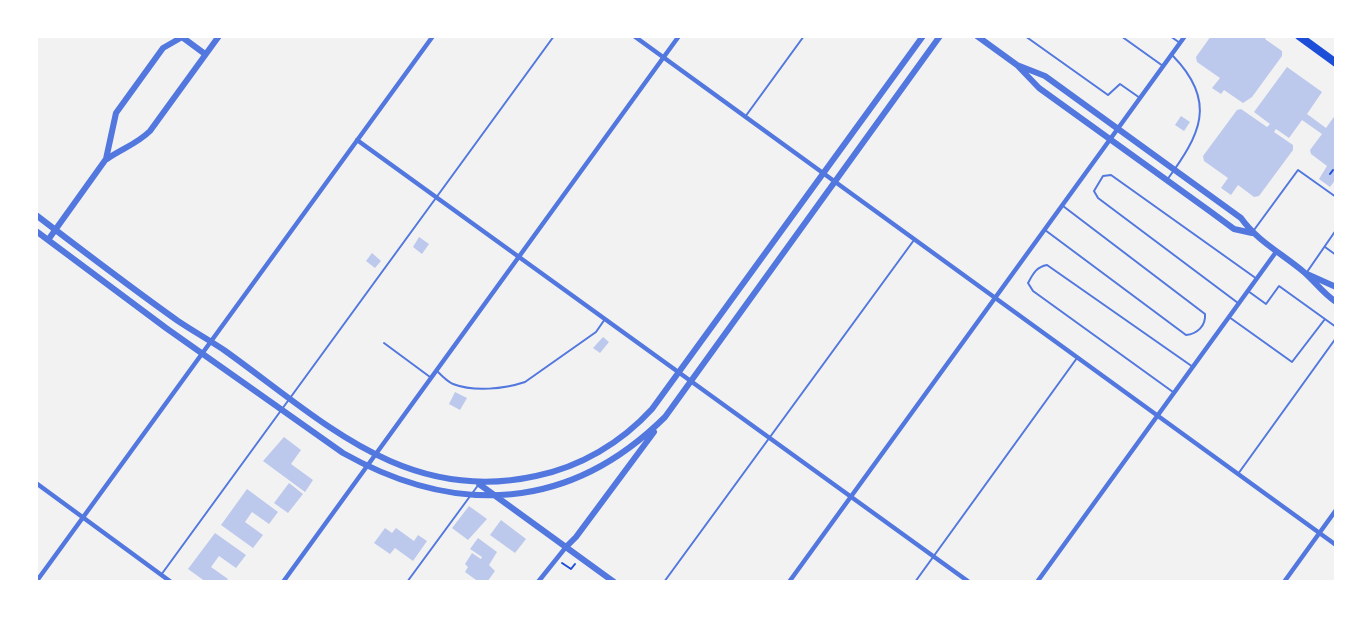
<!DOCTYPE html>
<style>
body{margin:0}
#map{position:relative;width:1372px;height:618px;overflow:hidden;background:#f2f2f2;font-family:"PT Sans",sans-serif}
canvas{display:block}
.frame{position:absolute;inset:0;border:38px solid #fff;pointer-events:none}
</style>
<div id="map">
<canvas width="1372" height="618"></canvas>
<div class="frame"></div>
</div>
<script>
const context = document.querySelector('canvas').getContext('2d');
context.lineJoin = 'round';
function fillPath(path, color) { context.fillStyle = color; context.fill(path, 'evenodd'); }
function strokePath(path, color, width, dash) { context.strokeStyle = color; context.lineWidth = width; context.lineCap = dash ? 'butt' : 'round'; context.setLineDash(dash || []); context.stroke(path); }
const building = new Path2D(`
 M1211 36H1267L1265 39 1282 51V56L1252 97 1243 103 1224 90 1221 94 1212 88 1220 78 1197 62 1196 57Z
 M1287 67 1322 92 1307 114 1326 128 1336 114V179L1330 187 1319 179 1327 166 1311 154 1310 150 1322 134 1302 120 1289 138 1276 129 1274 132 1293 145V150L1259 196 1254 197 1238 185 1231 195 1221 188 1228 178 1204 161 1203 156 1237 110 1241 109 1267 127 1270 124 1254 112Z
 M1181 116 1190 122 1184 131 1175 125Z
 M419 237 429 244 422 254 413 247Z
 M372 253 381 261 375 268 366 261Z
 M603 337 609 342 600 353 593 348Z
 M455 392 467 398 460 410 449 404Z
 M284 437 301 450 291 464 313 480 305 492 263 461Z
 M289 483 303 494 288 513 274 503Z
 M247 489 278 512 269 524 252 512 245 522 263 535 253 548 221 525Z
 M469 506 487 519 468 540 452 528Z
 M501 520 526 539 515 553 490 535Z
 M385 528 392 533 396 528 414 541 418 535 427 541 413 561 395 548 390 554 374 543Z
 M215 533 246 555 236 568 219 556 211 567 228 579 226 582H206L188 569Z
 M478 538 497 552 489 565 495 571 487 582H479L465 572 468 567 465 564 472 553 481 559 482 557 470 549Z`);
const path = new Path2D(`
 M1330 174 1333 170
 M562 563 571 569 575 564`);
const service = new Path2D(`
 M1025 36 1108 95 1120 84 1140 98
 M1121 36 1163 66
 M1170 36 1180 43
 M745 117 804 36
 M1167 180C1200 135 1218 102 1173 56
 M1045 230 1186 335C1197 334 1206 326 1205 314L1063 206
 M1254 230 1298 170 1336 197
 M1325 247 1336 255
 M1307 272 1336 230
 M1248 291 1266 304 1279 286 1336 327
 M1238 303 1098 198 1094 191 1103 176 1111 175 1257 279
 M1229 317 1292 362 1325 319
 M384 343 430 377
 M438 372C442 376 448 382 453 384 474 392 504 389 525 382L596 332 605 319
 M1173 392 1033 291 1028 283C1033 274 1036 267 1047 265L1193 367
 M1238 474 1336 338
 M161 575 554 36
 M407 582 479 484
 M664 582 914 240
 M915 582 1077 358`);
const minor = new Path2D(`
 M634 36 1336 545
 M357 140 969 582
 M36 483 171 582
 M36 582 433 36
 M283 582 679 36
 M538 582 566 547
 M789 582 1185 36
 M1037 582 1276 252
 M1284 582 1336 510`);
const tertiary = new Path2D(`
 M977 36 1017 65 1039 88 1211 212 1234 229 1252 233
 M182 37 205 54
 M1017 65 1045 76 1241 218C1258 242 1283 254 1305 273 1316 283 1324 294 1336 302
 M107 159C121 149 137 144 150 131L219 36
 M36 215C83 251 130 287 178 321 193 331 209 340 224 350 322 420 405 505 536 476 580 467 621 443 652 409L923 36
 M36 231 166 328 343 453C457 517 570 511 665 417L940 36
 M48 240 106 159 116 113 163 48 184 36
 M1307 274 1336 287
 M479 484 614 582
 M566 547 576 537 654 432`);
const primary = new Path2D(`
 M1299 36 1336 63`);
fillPath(building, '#bdc9ec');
strokePath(path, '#1d4ed8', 2);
strokePath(service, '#5277de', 2);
strokePath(minor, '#5277de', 4.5);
strokePath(tertiary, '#5277de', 6);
strokePath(primary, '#1d4ed8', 8);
</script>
